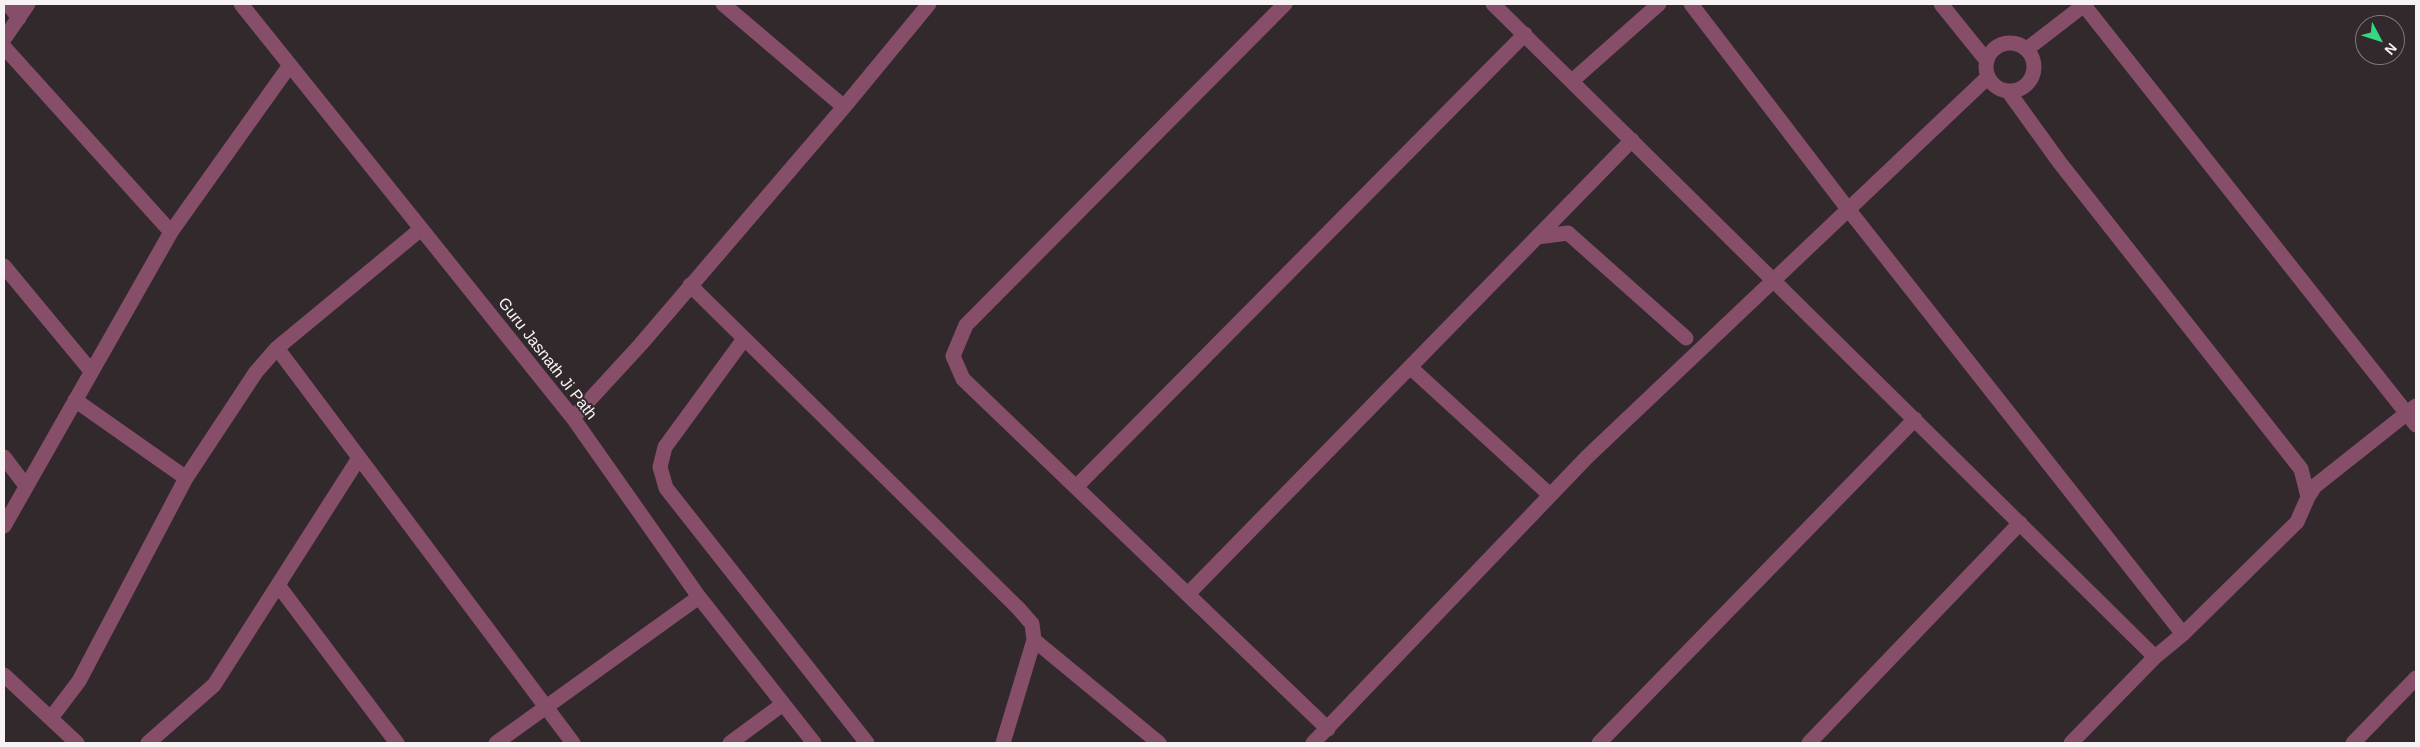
<!DOCTYPE html>
<style>
body{margin:0}
#map{position:relative;width:2420px;height:747px;overflow:hidden;background:#31292c;font-family:Arial,sans-serif}
canvas{display:block}
.frame{position:absolute;inset:0;border:5px solid #f7f2f4;pointer-events:none}
.north{position:absolute;left:2355px;top:15px;width:50px;height:50px;box-sizing:border-box;background:#31292c;border:1px solid #80797c;border-radius:50%;rotate:130deg;font-size:14px;font-weight:700;line-height:20px;text-align:center;color:#f7f2f4}
.north::after{content:'';display:block;margin:auto;width:18px;height:22px;background:#34d881;clip-path:polygon(50% 0,100% 100%,50% 72%,0 100%)}
</style>
<div id="map">
<canvas width="2420" height="747"></canvas>
<div class="frame"></div>
<div class="north">N</div>
</div>
<script>
const context = document.querySelector('canvas').getContext('2d');
context.lineJoin = 'round';
function strokePath(path, color, width, dash) { context.strokeStyle = color; context.lineWidth = width; context.lineCap = dash ? 'butt' : 'round'; context.setLineDash(dash || []); context.stroke(path); }
function label(font, color, halo, rows, align = 'center') {
  context.font = font + ' Arial,sans-serif'; context.lineWidth = 4; context.setLineDash([]); context.textBaseline = 'middle'; context.strokeStyle = halo; context.fillStyle = color; for (const [text, x, y, turn = 0] of rows) {
    context.save(); context.translate(x, y); context.rotate((+turn || 0) * Math.PI / 180); context.textAlign = isNaN(turn) ? turn : align; if (halo) context.strokeText(text, 0, 0); context.fillText(text, 0, 0); context.restore();
  }
}
const minor = new Path2D(`
 M8 4 19 18
 M241 4 573 418 699 597 814 743
 M723 4 844 107
 M1285 4 966 325 953 356 963 379 1328 729
 M1493 4 2155 657
 M1691 4 1848 209 2183 634
 M1941 4 1987 61
 M2083 4 2416 425
 M4 39 28 4
 M1986 67a24 24 0 1 1 48 0a24 24 0 1 1-48 0Z
 M4 47 171 232
 M2027 49 2084 5
 M1572 81 1659 4
 M2008 91 2060 163 2301 469 2308 497 2297 522 2183 634 2155 657 2071 743
 M1537 237 1568 233 1686 338
 M4 266 91 371
 M690 285 1019 609 1032 624 1034 640 1003 743
 M744 339 665 447 660 467 666 488 867 743
 M277 348 573 743
 M1410 367 1550 495
 M75 400 186 478
 M573 418 641 344 844 107 929 4
 M4 457 26 486
 M1076 487 1525 34
 M2308 497 2315 486 2416 406
 M4 526 171 232 290 65
 M278 585 397 743
 M1188 594 1632 140
 M1034 640 1159 743
 M4 675 77 743
 M51 718 79 681 186 478 256 372 277 348 421 229
 M148 743 214 685 359 458
 M496 743 699 597
 M730 743 783 704
 M1313 743 1587 457 1988 77
 M1599 743 1915 419
 M1809 743 2020 523
 M2353 743 2416 678`);
const streetNames = [
 ["Guru Jasnath Ji Path",547,359,52]
];
strokePath(minor, '#874e69', 15);
label('16px', '#f7f2f4', '#31292c', streetNames);
</script>
